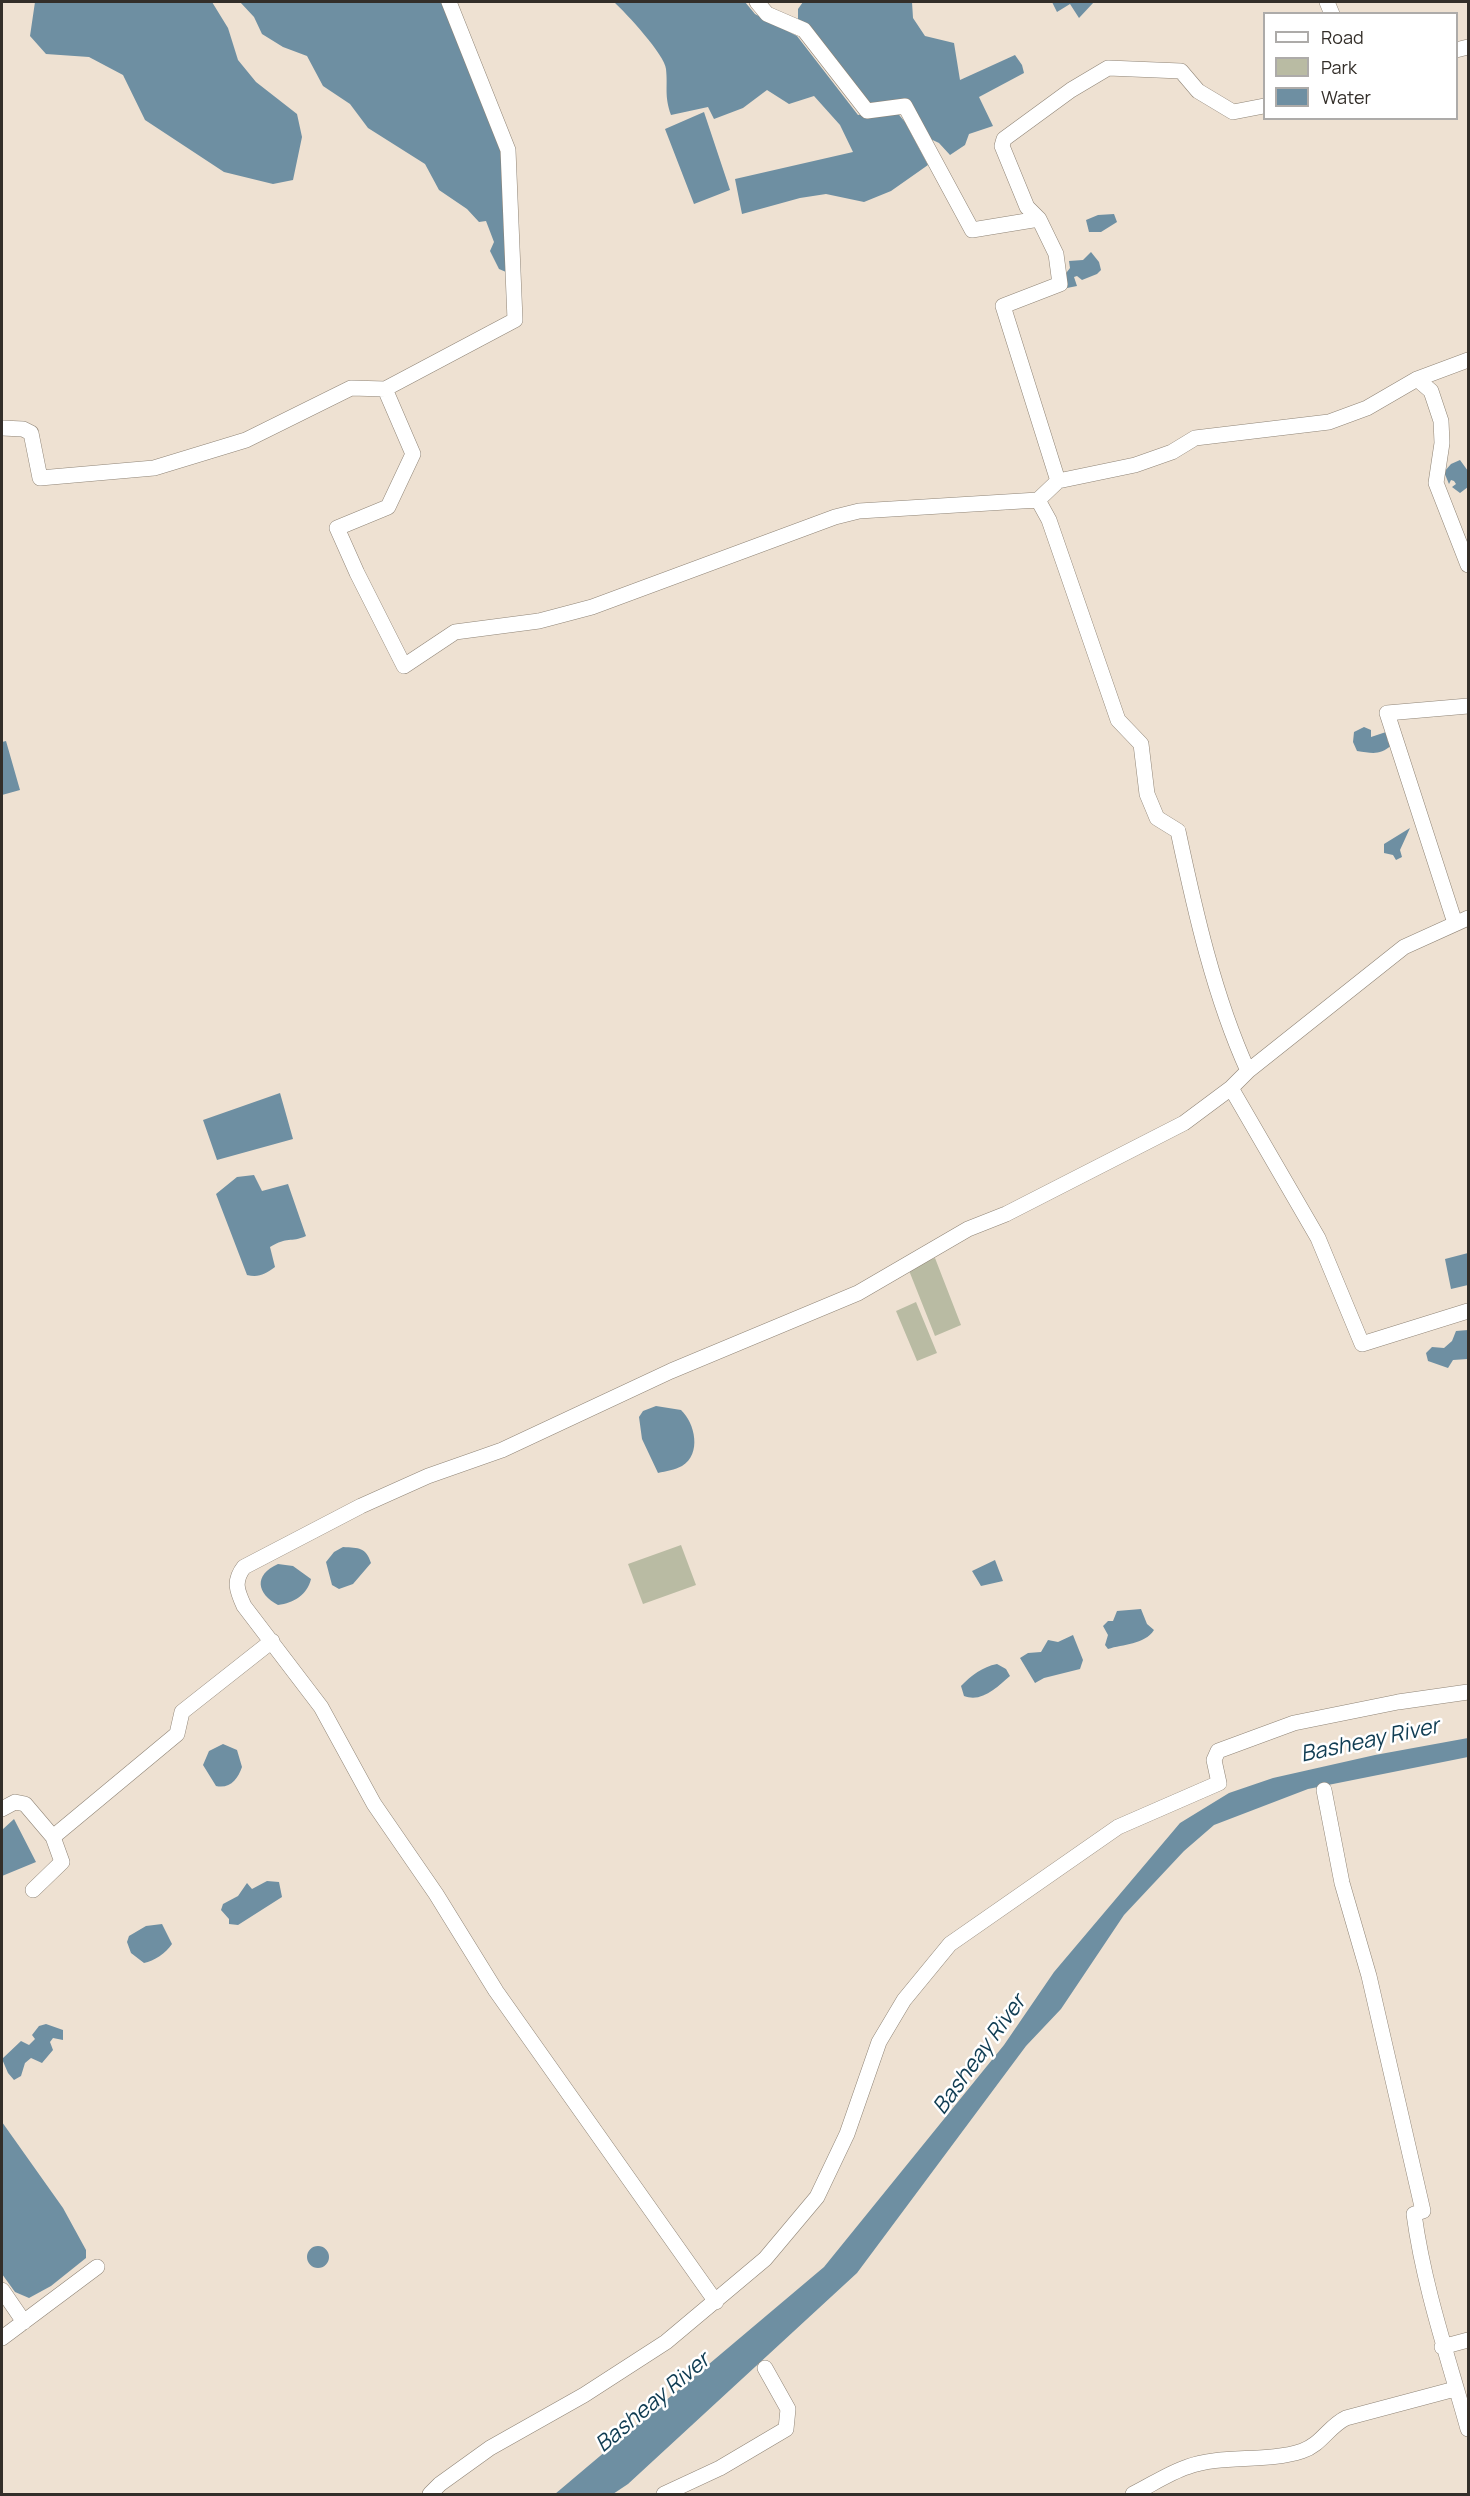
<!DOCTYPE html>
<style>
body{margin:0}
#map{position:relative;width:1470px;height:2496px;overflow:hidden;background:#eee1d2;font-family:Manrope,sans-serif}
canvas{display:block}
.frame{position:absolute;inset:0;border:3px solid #332e29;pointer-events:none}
.legend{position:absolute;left:1263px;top:12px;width:195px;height:108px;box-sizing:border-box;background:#fff;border:2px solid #adaba9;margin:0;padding:8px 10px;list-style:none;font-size:18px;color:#332e29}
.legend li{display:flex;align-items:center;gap:12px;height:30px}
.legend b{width:30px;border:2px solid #adaba9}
</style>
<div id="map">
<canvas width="1470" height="2496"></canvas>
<div class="frame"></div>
<ul class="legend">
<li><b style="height:8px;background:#fff"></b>Road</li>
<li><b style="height:16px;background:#b9bba3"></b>Park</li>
<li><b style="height:16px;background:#6e8fa2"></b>Water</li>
</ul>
</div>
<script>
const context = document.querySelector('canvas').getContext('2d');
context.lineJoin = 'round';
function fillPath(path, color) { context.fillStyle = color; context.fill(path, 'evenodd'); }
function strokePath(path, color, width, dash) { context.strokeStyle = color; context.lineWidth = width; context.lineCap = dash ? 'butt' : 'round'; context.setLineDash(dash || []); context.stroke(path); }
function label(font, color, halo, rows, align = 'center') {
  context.font = font + ' Manrope,sans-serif'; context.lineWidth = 5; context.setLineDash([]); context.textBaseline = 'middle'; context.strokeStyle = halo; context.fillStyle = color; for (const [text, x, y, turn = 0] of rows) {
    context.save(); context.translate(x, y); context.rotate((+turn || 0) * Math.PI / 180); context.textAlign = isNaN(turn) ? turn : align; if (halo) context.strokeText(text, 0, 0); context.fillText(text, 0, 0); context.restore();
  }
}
const green = new Path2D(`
 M935 1258 961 1325 935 1336 908 1268Z
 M916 1302 937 1353 917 1361 896 1311Z
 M681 1545 696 1585 643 1604 628 1564Z`);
const water = new Path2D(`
 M35 2H212L228 28 238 60 256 82 297 114 302 137 293 180 273 184 224 172 145 120 123 75 89 57 46 54 30 36Z
 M240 2H447L505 147 506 272 499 269 490 251 494 242 486 221 479 222 467 209 439 190 425 164 368 128 350 104 323 86 307 56 283 47 262 34 254 17Z
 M614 2H745L755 14 797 36 858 115 895 110 905 122 928 165 891 191 864 202 826 194 800 198 742 214 735 179 853 152 840 125 814 96 789 104 767 90 743 108 714 119 708 107 671 115C664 95 668 88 666 69 665 55 626 13 614 2Z
 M803 2H912L913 18 925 36 954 43 960 80 1015 55 1022 65 1024 73 979 97 993 126 969 134 965 145 950 155 939 143 922 135 902 103 861 104 798 23V9Z
 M1052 2H1094L1079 18 1070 4 1057 12Z
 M704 112 730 190 694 204 665 129Z
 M1114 214 1117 222 1101 232H1089L1086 220 1098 215Z
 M1091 252 1099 262 1101 270 1097 274 1082 280 1077 276 1074 277 1077 286 1067 288 1063 277 1070 268 1069 261 1083 260Z
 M1460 460 1468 471V487L1460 493 1452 487 1456 484 1454 481 1451 480 1449 484 1444 472 1451 464Z
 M1364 727 1371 730V737L1386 732 1388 742 1392 745C1379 756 1372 753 1357 751L1353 742 1354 732Z
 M6 741 20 790 2 795V742Z
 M1410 828 1400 850 1402 857 1396 860 1393 855 1384 853V844Z
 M280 1093 293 1139 217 1160 203 1120Z
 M254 1175 262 1191 288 1184 306 1236C290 1243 288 1236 270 1247L275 1267C265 1274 259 1278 247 1275L216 1194 237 1177Z
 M1468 1253V1285L1451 1289 1445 1259Z
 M1468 1330V1359L1453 1360 1448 1368 1428 1361 1426 1353 1432 1347 1444 1348 1452 1341 1456 1331Z
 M656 1406 681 1410C695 1423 702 1454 682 1466 675 1470 666 1471 658 1473L642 1439 639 1417 643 1411Z
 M343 1547C359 1548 366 1547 371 1563L353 1584 339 1589 332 1585 326 1562 334 1552Z
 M995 1560 1003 1581 981 1586 972 1571Z
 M278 1564 293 1566 311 1579C307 1595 294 1603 278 1605 257 1594 253 1575 278 1564Z
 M1141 1609 1147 1624 1154 1630C1144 1645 1123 1644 1108 1649L1105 1645 1108 1635 1103 1626 1108 1621H1113L1117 1611Z
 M1073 1635 1083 1660 1080 1669 1044 1678 1035 1683 1020 1658 1028 1653 1041 1652 1048 1640 1058 1642Z
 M997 1664 1006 1669 1010 1676C997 1687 982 1703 964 1696L961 1686C972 1675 982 1667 997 1664Z
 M1468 1738V1757L1308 1789 1214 1825 1184 1851 1124 1915 1061 2009 1026 2046 857 2273 628 2484 613 2494H555L824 2267 1004 2045 1054 1972 1180 1823 1229 1793 1273 1778 1375 1755Z
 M223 1744 237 1750 242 1767C238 1779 230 1789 216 1786L203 1765 209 1751Z
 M14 1819 36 1862 2 1876V1830Z
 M267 1881 279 1882 282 1897 238 1925 229 1924V1919L221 1910 223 1904 238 1896 247 1883 252 1889Z
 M162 1924 172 1944C166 1953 154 1961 144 1963L131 1953 127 1942 129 1936 146 1926Z
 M46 2024 63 2030V2040L53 2038 50 2042 53 2050 42 2063 31 2058 25 2063 21 2076 14 2080 8 2073 2 2059 21 2041 29 2045 35 2039 32 2035 39 2026Z
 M2 2122 63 2208 86 2250V2258L51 2286 29 2298 15 2292 2 2274Z
 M307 2257a11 11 0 1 1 22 0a11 11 0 1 1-22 0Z`);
const minor = new Path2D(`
 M449 2 508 150 515 320 385 389 413 454 388 507 337 528 357 573 404 666 455 632 539 621 592 607 835 517 859 511 1038 500
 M757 2 767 14 804 30 867 111 905 106 972 230 1039 219 1056 254 1060 284 1003 306 1058 481 1038 500 1049 520 1118 720 1141 744 1147 794 1157 818 1178 831C1195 911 1214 996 1248 1071L1231 1088 1318 1238 1362 1344 1468 1311
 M1327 2 1332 14
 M1456 50 1468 47
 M1039 219 1027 207 1002 146 1004 139 1071 90 1108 68 1181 71 1198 91 1233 112 1264 106
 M1417 379 1431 391 1441 421 1442 443 1436 483 1468 565
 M2 428 23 429 31 433 40 478 154 468 246 440 351 388 385 389
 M1058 481 1135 465 1172 452 1195 438 1329 422 1367 408 1417 379 1468 360
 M1455 923 1387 713 1468 706
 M1248 1071 1404 947 1468 918
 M1324 1790 1342 1883 1369 1976 1423 2211 1414 2214C1424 2288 1448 2357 1468 2429
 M2 1809 15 1802 25 1804 53 1837
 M33 1890 62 1862 53 1837 177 1734 182 1712 272 1641
 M2 2290 24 2322
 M716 2302 496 1991 436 1894 374 1804 321 1707 244 1606C237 1591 233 1581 244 1567L361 1506 428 1476 502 1450 671 1371 858 1293 968 1229 1006 1214 1184 1123 1231 1088
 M2 2338 97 2267
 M1442 2347 1468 2340
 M430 2494 440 2484 490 2448 584 2395 666 2342 765 2259 817 2197 847 2134 879 2042 904 2000 950 1944 1118 1827 1219 1783 1214 1760 1218 1751 1294 1723 1398 1702 1468 1692
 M664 2494 720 2468 786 2429 788 2409 765 2368
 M1133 2494C1151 2485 1169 2473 1187 2467 1221 2454 1266 2463 1302 2451 1321 2445 1329 2426 1346 2418L1455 2389`);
const waterNames = [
 ["Basheay River",1370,1741,-12],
 ["Basheay River",980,2055,-54],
 ["Basheay River",653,2403,-40]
];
fillPath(green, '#b9bba3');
fillPath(water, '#6e8fa2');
strokePath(minor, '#8f8476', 16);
strokePath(minor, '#fff', 15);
label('italic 22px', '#0f3c52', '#fff', waterNames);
</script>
